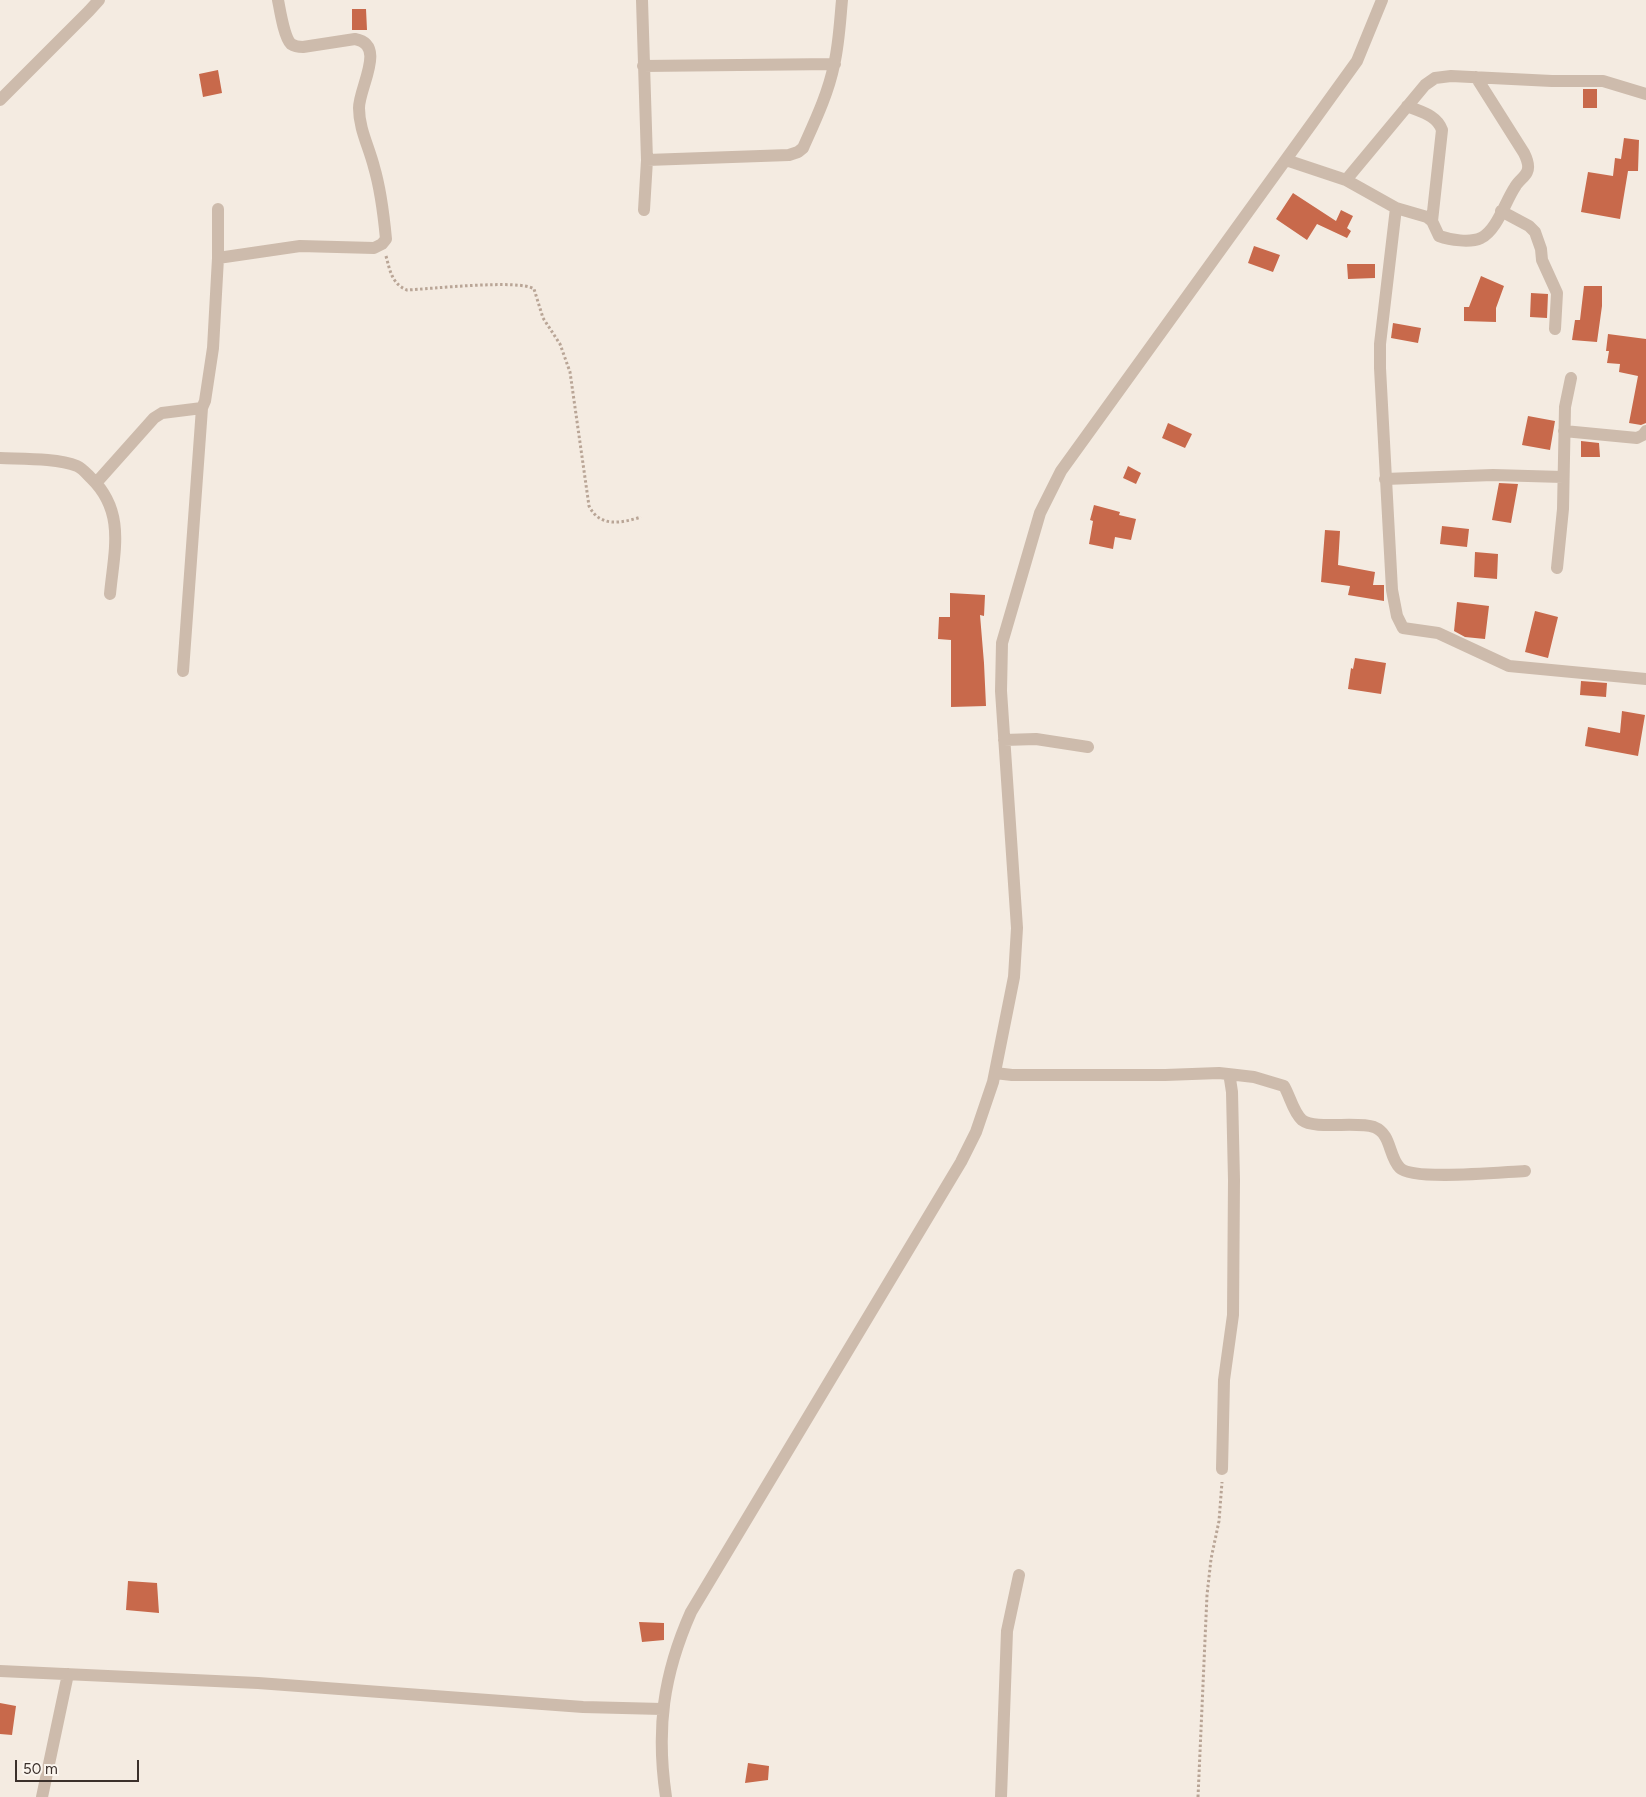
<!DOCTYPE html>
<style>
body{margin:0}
#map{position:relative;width:1646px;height:1797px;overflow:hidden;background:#f4ebe1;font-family:Figtree,sans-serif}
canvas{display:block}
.scale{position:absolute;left:15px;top:1760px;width:124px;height:22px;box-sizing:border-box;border:2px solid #3b302b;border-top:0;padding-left:6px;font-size:15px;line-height:18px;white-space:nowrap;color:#3b302b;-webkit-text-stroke:4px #fbf5ee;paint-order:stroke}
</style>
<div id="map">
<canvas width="1646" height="1797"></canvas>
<div class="scale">50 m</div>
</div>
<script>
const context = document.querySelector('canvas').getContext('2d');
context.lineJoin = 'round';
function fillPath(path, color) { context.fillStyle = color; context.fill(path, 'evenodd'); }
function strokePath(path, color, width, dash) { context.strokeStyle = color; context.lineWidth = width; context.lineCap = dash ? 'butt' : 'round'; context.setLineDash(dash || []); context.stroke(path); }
const building = new Path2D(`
 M352 9H366L367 30H352Z
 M218 70 222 93 203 97 199 74Z
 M1583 89H1597V108H1583Z
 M1624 138 1639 140 1638 171H1628L1620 219 1581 212 1588 172 1613 176 1615 158 1621 159Z
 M1293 193 1336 221 1341 210 1353 216 1347 228 1351 231 1347 238 1317 224 1307 240 1276 219Z
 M1254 246 1280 255 1273 272 1248 263Z
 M1347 264H1375V278L1348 279Z
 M1481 276 1504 286 1496 308V322L1464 321V307H1469Z
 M1584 286H1602V306L1597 342 1572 340 1575 320H1580Z
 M1531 293 1548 294 1547 318 1530 317Z
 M1393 323 1421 328 1418 343 1391 338Z
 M1608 334 1646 339V423L1641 425 1629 423 1638 376 1619 372 1620 364 1607 363 1609 351H1606Z
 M1528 416 1555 421 1550 450 1522 445Z
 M1168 423 1192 434 1185 448 1162 438Z
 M1581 441 1599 443 1600 457H1581Z
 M1128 466 1141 473 1136 484 1123 478Z
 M1499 483 1518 484 1511 523 1492 520Z
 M1094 505 1120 512 1119 515 1136 519 1131 540 1115 537 1113 549 1089 544 1093 521 1090 520Z
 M1442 526 1469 529 1467 547 1440 544Z
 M1325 530 1340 531 1338 565 1375 572 1373 585H1384V601L1348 595 1350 586 1321 582Z
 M1475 552 1498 554 1497 579 1474 577Z
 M950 593 985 595 984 616 980 615 984 663 986 706 951 707V640L938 639 939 617H950Z
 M1457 602 1489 606 1485 639 1465 637 1454 631Z
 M1535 611 1558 617 1548 658 1525 652Z
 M1355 658 1386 663 1381 694 1348 689 1351 668 1353 669Z
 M1581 681 1607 683 1606 697 1580 695Z
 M1622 711 1645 715 1638 756 1585 746 1588 727 1620 733Z
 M128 1581 157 1583 159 1613 126 1610Z
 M639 1622 664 1623V1640L642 1642Z
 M0 1703 16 1706 12 1735 0 1734Z
 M748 1763 769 1766 768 1780 745 1783Z`);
const path = new Path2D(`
 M386 256C390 271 392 284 407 290 429 289 521 279 534 289L543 318 560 344 570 372 589 506C600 528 622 523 641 517
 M1198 1797 1207 1595 1211 1559 1219 1521 1222 1482`);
const minor = new Path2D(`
 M642 0 647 160 644 210
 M643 66 835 64
 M0 100 89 11 99 0
 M1407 106C1421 112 1437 115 1442 130L1432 221
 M647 160 789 155 798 152 803 148C815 121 828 94 834 65 839 44 840 21 842 0
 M1286 160 1346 180 1396 208 1380 344V368L1392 590 1397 616 1403 628 1438 633 1509 666 1646 679
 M1346 180 1425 85 1435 78 1451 76 1552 81H1603L1646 94
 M1396 208 1427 217 1432 221 1439 236C1450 240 1470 243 1481 238 1497 230 1505 202 1515 187 1518 181 1525 177 1527 172 1530 166 1527 159 1524 153L1476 77
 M1501 211 1529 226 1535 232 1541 249 1542 260 1557 293 1555 329
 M218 258 300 246 374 248 382 244 386 239C384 218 380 187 374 167 369 147 359 129 359 108 359 87 387 45 355 39L303 47C299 47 294 46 291 44 284 37 280 10 278 0
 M1564 431 1637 438 1643 435 1646 431
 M0 458C22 459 57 458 77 466 82 468 87 474 91 478 126 512 114 551 110 594
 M1385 479 1493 475 1563 477
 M96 483 154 418 162 413 202 408 205 401 213 348 218 258V209
 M1557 568 1563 509 1565 407 1571 378
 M183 671 202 408
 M1004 740 1036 739 1088 747
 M995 1073 1012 1075H1165L1219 1073 1228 1074 1230 1079 1232 1092 1234 1180 1233 1315 1224 1380 1222 1469
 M1228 1074 1254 1077 1284 1086C1290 1096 1293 1112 1302 1120 1315 1130 1356 1121 1374 1127 1392 1134 1388 1156 1400 1168 1413 1181 1502 1172 1525 1171
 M0 1671 258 1683 583 1707 662 1709
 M42 1797 68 1674
 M666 1797C656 1729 663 1675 691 1612L961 1162 976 1132 993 1082 1014 977 1017 928 1001 691 1002 643 1040 513 1061 471 1357 61 1382 0
 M1001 1797 1007 1631 1019 1575`);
fillPath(building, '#c8694b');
strokePath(path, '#b9a596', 3, [2.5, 2.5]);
strokePath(minor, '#cdbbac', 12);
</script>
